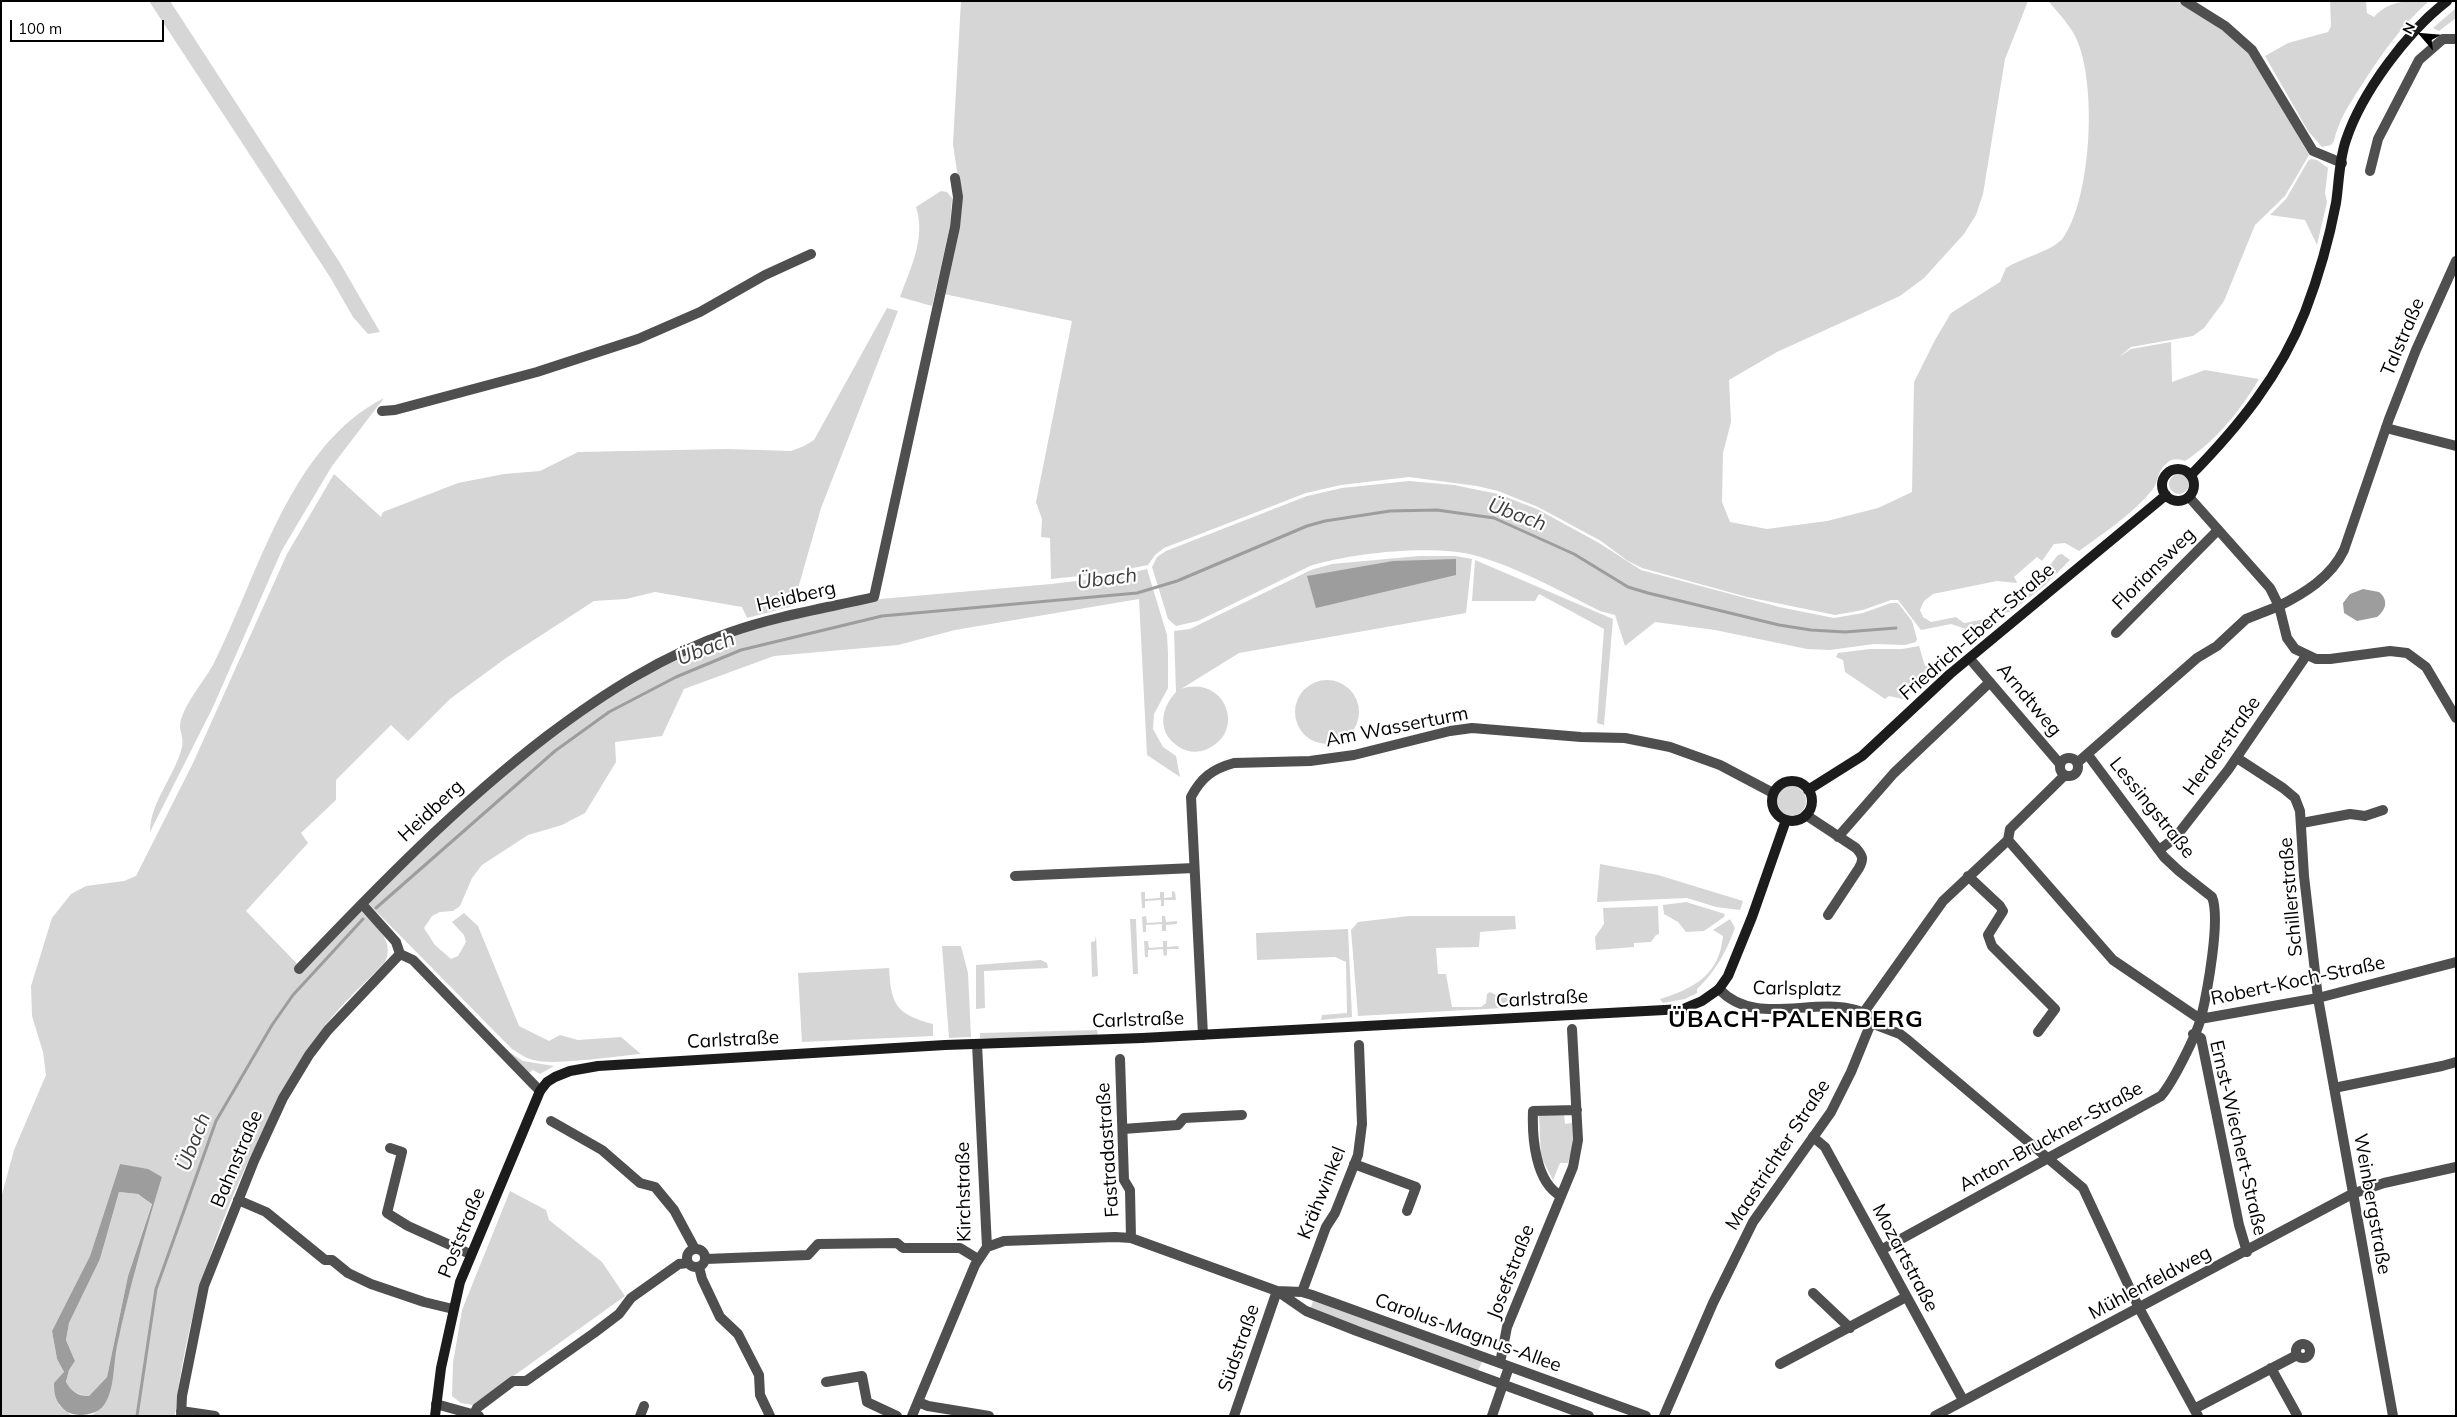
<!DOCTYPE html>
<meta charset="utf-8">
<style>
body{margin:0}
#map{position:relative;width:2457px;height:1417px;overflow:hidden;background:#fff;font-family:Mulish,sans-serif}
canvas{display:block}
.frame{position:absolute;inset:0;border:2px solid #000;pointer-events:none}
.north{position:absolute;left:2397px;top:10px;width:50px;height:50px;-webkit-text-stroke:4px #fff;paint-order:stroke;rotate:297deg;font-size:14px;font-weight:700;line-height:20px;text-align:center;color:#000}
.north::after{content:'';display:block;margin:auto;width:18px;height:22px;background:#000;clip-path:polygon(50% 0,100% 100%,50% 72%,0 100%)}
.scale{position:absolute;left:10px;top:20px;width:154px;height:22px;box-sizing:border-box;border:2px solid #000;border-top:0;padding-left:6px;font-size:15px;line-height:18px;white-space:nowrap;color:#000;-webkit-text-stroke:4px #fff;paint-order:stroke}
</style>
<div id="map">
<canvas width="2457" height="1417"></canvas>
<div class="frame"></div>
<div class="north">N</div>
<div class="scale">100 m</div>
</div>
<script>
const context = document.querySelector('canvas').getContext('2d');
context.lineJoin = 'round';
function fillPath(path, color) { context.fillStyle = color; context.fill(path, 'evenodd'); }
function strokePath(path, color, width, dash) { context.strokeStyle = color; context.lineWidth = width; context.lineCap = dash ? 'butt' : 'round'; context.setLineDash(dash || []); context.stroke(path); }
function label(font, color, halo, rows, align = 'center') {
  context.font = font + ' Mulish,sans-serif'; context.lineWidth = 4.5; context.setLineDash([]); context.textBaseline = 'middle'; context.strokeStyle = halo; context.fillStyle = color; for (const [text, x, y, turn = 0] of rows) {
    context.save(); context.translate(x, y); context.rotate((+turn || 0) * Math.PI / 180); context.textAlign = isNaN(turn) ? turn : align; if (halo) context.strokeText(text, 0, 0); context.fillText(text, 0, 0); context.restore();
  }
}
const green = new Path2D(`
 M149 1H170L340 263 380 332 368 334 353 317 330 277Z
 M961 1H2028L2005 59 1983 194 1976 215 1964 234 1924 278 1900 296 1777 352 1729 380 1731 422 1723 453 1722 502 1730 522 1767 529 1827 521 1878 508 1912 492 1914 382 1935 340 1951 313 2000 282 2006 268C2021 258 2053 251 2063 238 2092 198 2098 77 2074 34 2067 22 2057 11 2048 1H2177L2221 29 2244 48 2256 63 2309 155 2285 196 2255 225 2224 301 2204 328 2193 336 2131 347 2119 357 2131 349 2171 342 2172 382 2205 370 2259 379C2240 411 2216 441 2185 461 2178 459 2172 458 2167 463 2156 472 2159 481 2153 489 2133 514 2105 532 2079 551L2065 543 2054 544 2042 561 2037 557 2014 577 2017 582 2016 583 1997 581 1933 594 1924 601 1920 610 1923 617 1931 622 1956 617 1964 623 1991 618 1993 615 1990 611 1998 609 2006 604 2011 609 2049 577 2045 571 2058 555 2062 554 2070 560 2044 586 2012 611 2000 614 1975 632 1951 624 1921 630 1898 600H1891L1863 610 1835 615 1747 597 1642 568 1628 561 1601 541 1538 507 1498 491 1477 486 1409 477 1341 485 1306 493 1164 548 1155 555 1148 565 1108 573 1051 579 1050 538 1041 537 1042 519 1036 502 1072 321 944 294 961 199 953 144Z
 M2330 1H2366L2367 13 2374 17C2389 0 2407 1 2429 1 2402 25 2383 52 2363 83 2351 102 2339 118 2334 141L2331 145 2322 147 2308 131 2265 56 2288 43 2328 32 2331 26Z
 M2456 8V18L2439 31 2433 28Z
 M2311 159 2317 160 2328 168 2325 193 2327 202 2317 245 2305 220 2270 215 2286 199 2308 161Z
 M941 191 947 192 952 198 950 226 932 306 900 297C911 267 926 238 916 207Z
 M887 308 898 311 821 508 793 606 747 618 742 607 655 592 626 599 594 601 506 658 450 699 408 741 391 725 336 780V800L301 833 308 843 246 911 303 970 360 910C374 925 396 940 385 962 365 983 342 1003 325 1026 316 1040 308 1054 299 1068 234 1173 188 1293 175 1416H91L103 1406 109 1394 116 1348 135 1267 162 1177 120 1164 90 1256 52 1331 57 1359 64 1372 59 1405 72 1416H1V1198L14 1150 46 1075 43 1052 32 1016 31 986 52 918 71 894 86 886 124 881 136 876 193 763 287 554 334 474 381 517 383 512 458 483 504 474 540 471 578 452 727 449 791 451 804 446 814 440Z
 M384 398 332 466 282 550 213 707 150 832C150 802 175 776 182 747 184 740 180 732 180 725 182 707 204 681 213 665 258 577 289 446 384 398Z
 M2169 484a10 10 0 1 1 20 0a10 10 0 1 1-20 0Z
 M1409 481 1454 485 1498 494 1537 509 1599 543 1641 570 1779 607 1834 618 1863 613 1891 603H1898L1912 621 1917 639 1916 642 1905 645 1874 644 1830 650 1807 649 1715 630 1655 622 1625 646 1615 615 1600 611C1560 591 1519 568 1477 556 1434 544 1352 553 1310 566L1198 621 1176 626 1168 619 1152 567 1157 557 1166 551 1307 496 1342 488Z
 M1419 556H1455L1472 559 1466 613 1239 653 1181 689C1226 674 1248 734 1205 750 1197 753 1186 752 1179 747 1157 733 1160 709 1176 692L1174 631 1190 629 1311 570 1332 564Z
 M1475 560 1613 619 1604 725 1597 723 1604 629 1539 594 1535 601H1472Z
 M1147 569 1167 635 1168 653V688L1154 714 1153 729 1163 747 1176 756 1180 777 1147 755 1139 599 955 630 898 645 774 656 684 689 662 736 615 742 616 762 585 813 562 825 528 835 482 865 472 878 460 906 453 911 440 912 432 916 424 928 435 945 451 959 458 956 466 942 464 935 452 922 464 913 478 926 519 1026 549 1041 560 1035 578 1040 621 1037 641 1054C616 1056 554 1066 533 1060 525 1058 519 1053 512 1049L367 902 410 858 520 761 621 686 731 635 869 600 1051 584 1118 576Z
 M1919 646 1925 666 1939 663 1903 699 1889 696 1885 699 1845 672 1843 660 1836 657 1838 653 1870 649H1902Z
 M1295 712a32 32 0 1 1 64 0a32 32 0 1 1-64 0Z
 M1776 801a15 15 0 1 1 30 0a15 15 0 1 1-30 0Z
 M1600 864 1658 875 1743 901 1740 910 1716 907 1687 898 1597 902Z
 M1172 891 1175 892 1176 900H1164V906H1161V900L1145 901V908H1142L1141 892H1145V899L1160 898V892H1164V898L1172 897Z
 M1686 902 1725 914 1724 917 1704 931 1686 932 1678 922 1664 914 1663 905Z
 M1658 906 1659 934 1656 935 1651 942 1634 943V947L1596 950 1595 937 1604 924 1603 908Z
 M1146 916 1147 923 1162 922V916H1165L1166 922 1177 921V924L1166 925V931H1162V924L1146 925V932H1143L1142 917Z
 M1409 916H1515L1516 929 1480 932 1479 947 1436 948 1438 974H1446L1452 1007H1481L1486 1003 1487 994 1490 992 1500 997 1517 1000 1521 1007 1358 1016 1351 930 1358 922Z
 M1130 919H1136L1138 974H1133Z
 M1730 919 1735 928C1726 952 1716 971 1697 989V993L1685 999 1663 1003 1660 999C1695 988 1719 975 1723 936L1713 930Z
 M1348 929 1352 1017 1321 1020 1322 1015 1347 1013 1346 962 1335 957 1257 960 1256 933Z
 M1096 935 1098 976 1092 977 1091 942 1095 941Z
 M1144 941H1148L1149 948 1163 947V941H1167V947L1178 946 1179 949H1167V955L1164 956 1163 949 1148 950V957H1145Z
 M942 946H961L968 973 971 1037 949 1038Z
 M1041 960 1047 963 1048 968 984 971 985 1008 976 1009V965Z
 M889 968C891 1005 896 1014 933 1024V1036L802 1042 798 973Z
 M1097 1030 1098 1035 1024 1039 980 1038V1033Z
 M508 1051 523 1061 554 1066 540 1074 533 1070 529 1073Z
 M1564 1113 1565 1124 1572 1123 1573 1146 1568 1163H1560L1553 1180 1541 1157 1539 1115Z
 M510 1191 546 1210 549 1220 602 1262 625 1296 473 1405 461 1403 452 1396 453 1363 462 1310Z
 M119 1192 138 1194 152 1203 128 1276 107 1377 89 1396C78 1395 72 1392 66 1382L69 1370 75 1361 66 1340 69 1323 100 1259Z
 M1313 1301 1333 1307 1483 1360 1478 1371 1310 1310Z`);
const water = new Path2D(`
 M1456 559V575L1316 608 1307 576 1393 561Z
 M2363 589 2379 592C2389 600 2386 610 2377 617L2357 621 2344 613 2343 603 2350 594Z
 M120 1164 148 1169 162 1177C145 1233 129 1289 117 1346 113 1365 115 1389 104 1405 96 1416 78 1417 67 1412 56 1403 54 1396 54 1383L64 1372 57 1359 52 1331 90 1256ZM119 1192 138 1194 152 1204 128 1276 107 1377 89 1396C78 1396 72 1392 66 1382L69 1370 75 1361 66 1340 69 1323 100 1259Z`);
const stream = new Path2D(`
 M376 908 555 751 609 712 676 677 741 650 882 616 1137 593 1177 581 1307 526 1325 521 1390 511 1437 510 1494 518 1574 554 1628 587 1648 593 1779 625 1811 630 1845 632 1896 628
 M137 1416 156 1289 216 1121 272 1025 293 995 363 919`);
const minor = new Path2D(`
 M2185 1 2225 26 2252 50 2313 151 2342 163
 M2370 171 2378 139 2419 60 2443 39H2456
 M382 411 395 410 537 372 638 339 700 312 765 275 811 254
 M2386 428 2456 446
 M2116 633 2218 530
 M1970 659 2060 764
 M2237 758 2283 788 2295 798 2300 811 2304 876 2318 998 2393 1416
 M2060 767a9 9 0 1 1 18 0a9 9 0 1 1-18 0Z
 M2077 763 2197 658 2217 646 2246 619 2279 606
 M1806 815 1856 848C1863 856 1864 859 1859 868L1828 915
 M2302 823 2350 814 2365 816 2383 810
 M1838 837 1894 773 1990 682
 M2008 840 2113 960 2200 1019 2318 998 2456 962
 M2159 850 2175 838 2228 770 2306 656
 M1015 876 1194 868
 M1968 876 2000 906 2003 911 1988 935 1992 946 2055 1009 2038 1032
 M362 904 396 942 400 954 413 960 540 1091
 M299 969C378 886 457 805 547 736 604 693 663 655 731 632 777 616 826 608 874 597L955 227 958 197 955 178
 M1864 1012 1943 901 2008 840 2010 829 2065 775
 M1871 1023 1900 1034 1909 1041 2083 1188 2139 1308 2198 1416
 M2193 1034 2201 1038 2239 1225 2247 1252
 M1203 1035 1191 797C1201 778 1212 769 1234 763L1310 761 1354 755 1450 731 1472 728 1581 737 1625 738 1670 747 1720 765 1773 793
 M1120 1059 1124 1180 1130 1190 1131 1238
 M2334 1088 2442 1066 2456 1062
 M551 1121 602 1150 640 1183 655 1187 674 1210 695 1249
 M1123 1129 1178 1125 1184 1118 1242 1115
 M1813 1137 1825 1147 1963 1400
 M390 1148 402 1152 387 1213 408 1226 470 1254
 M1354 1164 1416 1187 1407 1211
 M1561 1196C1535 1182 1532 1137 1533 1111L1577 1110
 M238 1200 266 1212 325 1260H332L348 1273 371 1284 424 1302 453 1309
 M987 1247 1004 1241 1115 1237 1131 1238 1277 1291 1306 1311 1357 1331 1589 1416
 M687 1258a9 9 0 1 1 18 0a9 9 0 1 1-18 0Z
 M1881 1250 2161 1096C2173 1082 2196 1036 2201 1018 2207 993 2221 919 2212 897L2179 871 2164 857 2088 755
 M706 1259 808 1255 818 1244 897 1243 903 1248H960L978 1259
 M699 1267 702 1279 720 1317 738 1334 759 1375 760 1395 770 1416
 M1277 1291 1302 1292 1312 1295 1646 1416
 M1302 1292 1326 1227 1335 1213 1358 1155 1362 1124 1359 1045
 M1813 1293 1850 1328
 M2296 1351a7 7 0 1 1 14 0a7 7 0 1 1-14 0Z
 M1500 1363 1507 1327 1573 1167 1578 1140 1572 1029
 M1780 1364 1906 1297
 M2271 1368 2297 1415
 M826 1382 862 1376 867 1402 897 1416
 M918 1402 928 1406 989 1416
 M436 1404 479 1416
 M2194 1409 2297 1355
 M181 1411 215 1416
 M474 1414 477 1408 513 1381H526L594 1333 619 1314 631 1298 679 1264 688 1263
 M181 1416 182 1396 204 1286 254 1161 283 1098 309 1055 328 1030 400 954
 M640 1416 644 1406
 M912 1416 975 1265 987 1247 977 1044
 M1234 1416 1277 1291
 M1492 1416 1509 1367
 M1935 1416 2352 1194 2384 1183 2456 1167`);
const tertiary = new Path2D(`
 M2189 497 2270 588 2279 606 2287 638 2295 649 2316 659H2330L2390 651 2407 653 2426 667 2456 718
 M2279 606C2305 593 2331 577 2344 550L2389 419 2416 350 2456 261
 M1664 1416 1713 1303 1753 1222 1831 1112 1851 1072 1871 1023 1870 1016 1867 1014C1820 992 1757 1030 1719 989`);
const secondary = new Path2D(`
 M2162 485a16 16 0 1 1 32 0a16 16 0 1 1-32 0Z
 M2191 475C2238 427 2280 376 2305 312 2318 278 2329 240 2336 203 2339 183 2339 160 2346 140 2362 92 2407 32 2447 1
 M1772 801a20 20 0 1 1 40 0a20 20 0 1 1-40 0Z
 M1808 790 1862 756 1950 674 2166 495
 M435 1416 441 1368 460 1282 540 1091 547 1082 555 1077 570 1071 598 1066 945 1045 1142 1038 1683 1009 1702 1001 1719 989 1728 976 1752 917 1786 820`);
const streetNames = [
 ["Talstraße",2403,337,-67],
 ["Floriansweg",2154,569,-45],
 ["Heidberg",796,597,-13],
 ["Friedrich-Ebert-Straße",1977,632,-41],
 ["Arndtweg",2029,700,50],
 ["Am Wasserturm",1397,727,-11],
 ["Herderstraße",2222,746,-54],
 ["Lessingstraße",2152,808,51],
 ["Heidberg",431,811,-43],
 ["Schillerstraße",2291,897,-95],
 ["Robert-Koch-Straße",2298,981,-12],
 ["Carlsplatz",1797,989,1],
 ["Carlstraße",1542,999,-3],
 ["Carlstraße",1138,1020,-2],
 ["Carlstraße",733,1040,-3],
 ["Anton-Bruckner-Straße",2051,1137,-29],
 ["Ernst-Wiechert-Straße",2238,1138,77],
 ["Fastradastraße",1108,1150,-94],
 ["Maastrichter Straße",1778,1155,-57],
 ["Bahnstraße",237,1159,-67],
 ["Kirchstraße",964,1192,-91],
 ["Krähwinkel",1322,1193,-68],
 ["Weinbergstraße",2372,1204,80],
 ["Poststraße",462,1233,-68],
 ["Mozartstraße",1905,1258,62],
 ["Josefstraße",1511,1272,-69],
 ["Mühlenfeldweg",2150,1283,-28],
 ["Carolus-Magnus-Allee",1468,1333,20],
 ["Südstraße",1239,1348,-71]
];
const waterNames = [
 ["Übach",1517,515,20],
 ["Übach",1107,579,-7],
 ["Übach",706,649,-21],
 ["Übach",194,1142,-69]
];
const districtNames = [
 ["ÜBACH-PALENBERG",1796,1020]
];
fillPath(green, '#d6d6d6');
fillPath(water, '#9d9d9d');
strokePath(stream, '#9d9d9d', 3);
strokePath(minor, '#4f4f4f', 10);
strokePath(tertiary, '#4f4f4f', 10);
strokePath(secondary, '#1c1c1c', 10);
label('19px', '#000', '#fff', streetNames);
label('italic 20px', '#3e3e3e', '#fff', waterNames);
context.letterSpacing = '1px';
label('bold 24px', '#000', '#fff', districtNames);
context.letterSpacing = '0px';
</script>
